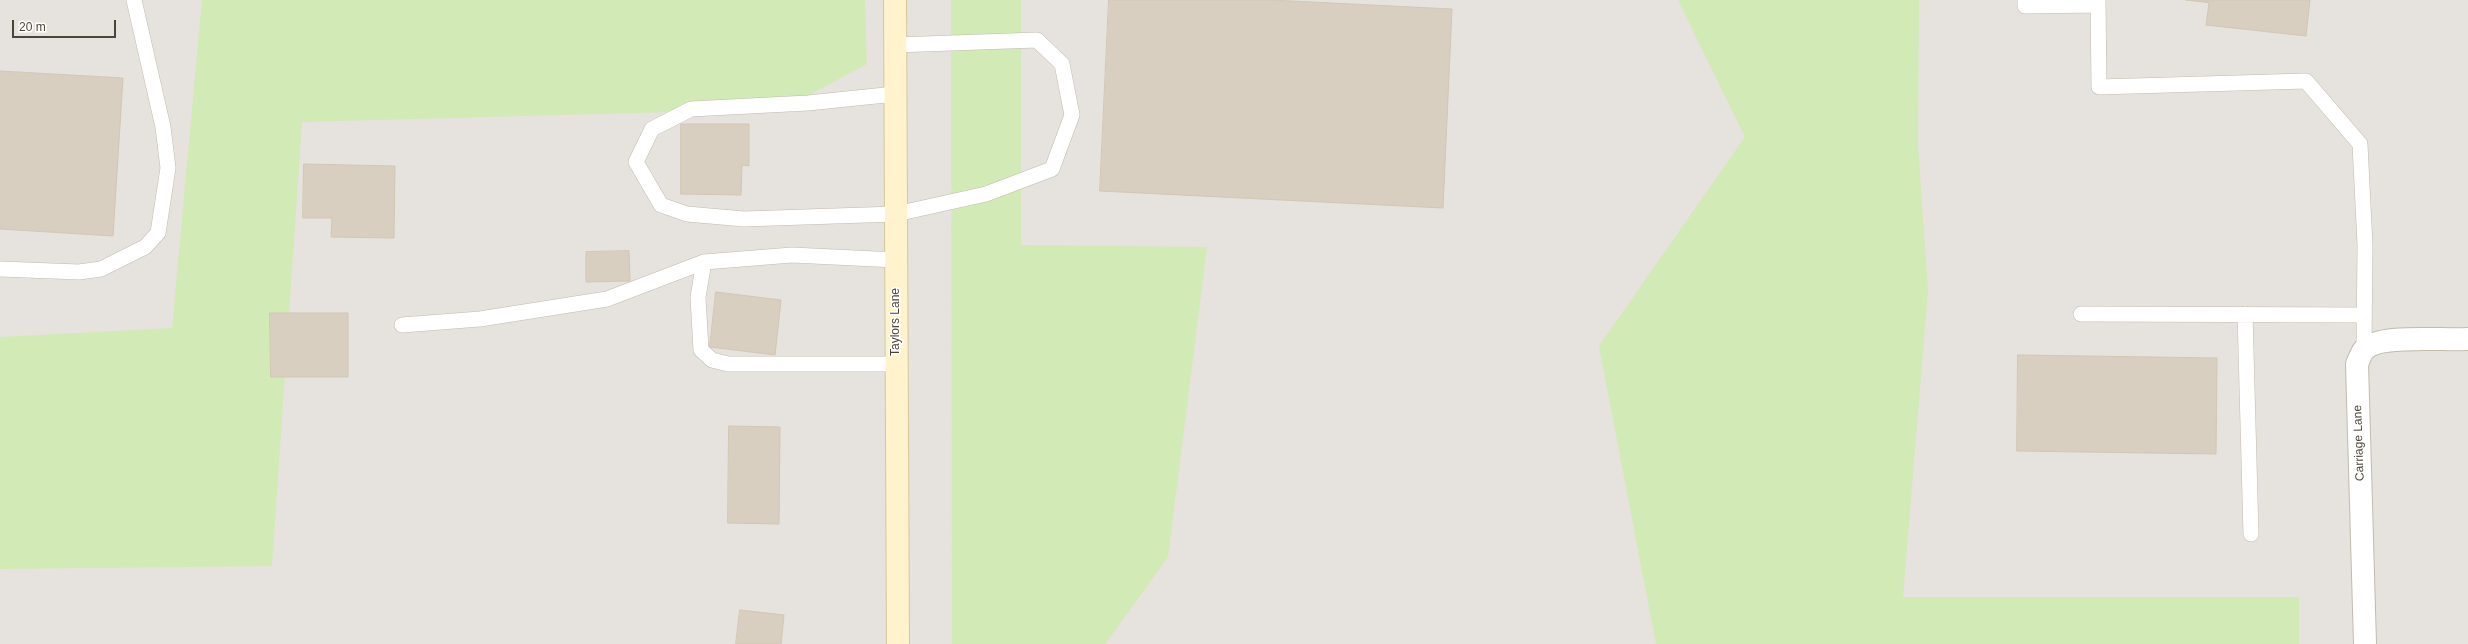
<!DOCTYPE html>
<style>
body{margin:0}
#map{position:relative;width:2468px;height:644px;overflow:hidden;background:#f6f3ec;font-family:Arial,sans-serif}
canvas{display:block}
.scale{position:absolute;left:12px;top:20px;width:104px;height:18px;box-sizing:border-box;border:2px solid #4b4439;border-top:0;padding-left:5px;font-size:12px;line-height:14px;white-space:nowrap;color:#4b4439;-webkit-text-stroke:3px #fff;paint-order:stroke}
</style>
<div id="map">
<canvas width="2468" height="644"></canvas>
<div class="scale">20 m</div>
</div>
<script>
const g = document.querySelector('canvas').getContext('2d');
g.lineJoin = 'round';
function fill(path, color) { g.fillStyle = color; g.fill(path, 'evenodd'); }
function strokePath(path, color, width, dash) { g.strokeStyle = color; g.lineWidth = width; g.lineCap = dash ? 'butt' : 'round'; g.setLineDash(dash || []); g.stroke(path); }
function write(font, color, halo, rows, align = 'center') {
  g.font = font + ' Arial,sans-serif'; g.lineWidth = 3; g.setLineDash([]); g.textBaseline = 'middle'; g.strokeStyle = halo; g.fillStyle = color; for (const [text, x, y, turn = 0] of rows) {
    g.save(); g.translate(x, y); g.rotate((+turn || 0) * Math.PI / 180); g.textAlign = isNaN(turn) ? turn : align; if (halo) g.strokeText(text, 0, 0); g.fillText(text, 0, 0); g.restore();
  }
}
fill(new Path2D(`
 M0 0H2468V644H0Z`), '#e6e2dd');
fill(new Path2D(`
 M202 0H865L867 64 782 109 302 122 272 566 0 569V337L172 328Z
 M951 0H1021V245L1207 247 1168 557 1105 644H952Z
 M1678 0H1919L1918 146 1928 290 1903 597H2299V644H1656L1599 346 1745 137Z`), '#d2eab5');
const building = new Path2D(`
 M1109 0H1271L1452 9 1443 208 1100 191Z
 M2186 0H2310L2306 36 2206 25 2209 3Z
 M0 71 123 78 113 236 0 229Z
 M681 124H749V166L742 165 741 195 681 194Z
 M304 164 395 166 394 238 331 237 332 218H303Z
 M629 251 630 281 586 282V252Z
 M716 292 781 300 775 355 710 347Z
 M270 313H348V377H271Z
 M2018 355 2217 358 2216 454 2017 451Z
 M729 426 780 427 779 524 728 523Z
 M740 610 784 615 781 644H736Z`);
fill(building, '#d8cfc1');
strokePath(building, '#d3c7b4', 1);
const lane = new Path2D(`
 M2025 0V6L2098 5
 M2098 0 2099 87 2306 81 2360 144 2365 245 2364 350
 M895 45 1037 40 1062 64 1072 115 1052 169 986 194 896 214 744 219 687 214 661 205 636 162 652 129 691 109 808 103 895 94
 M704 262 698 297 701 350 712 360 728 364H897
 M0 269 79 272 101 269 145 247 158 233 168 168 163 127 134 0
 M2081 314 2364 315
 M2245 314 2251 534
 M402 325 480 319 607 299 704 262 792 255 896 260`);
const street = new Path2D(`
 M2365 644 2357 364C2359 360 2361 353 2364 350 2378 333 2446 341 2468 339`);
const secondary = new Path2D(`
 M895 0 898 644`);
strokePath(lane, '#c2bbae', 16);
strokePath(street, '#c2bbae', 24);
strokePath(secondary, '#d6c79b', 24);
strokePath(lane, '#fff', 15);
strokePath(street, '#fff', 22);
strokePath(secondary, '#fff3cd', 22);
write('12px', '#4b4439', '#fff', [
 ["Taylors Lane",896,322,-90],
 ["Carriage Lane",2359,443,-92]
]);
</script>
